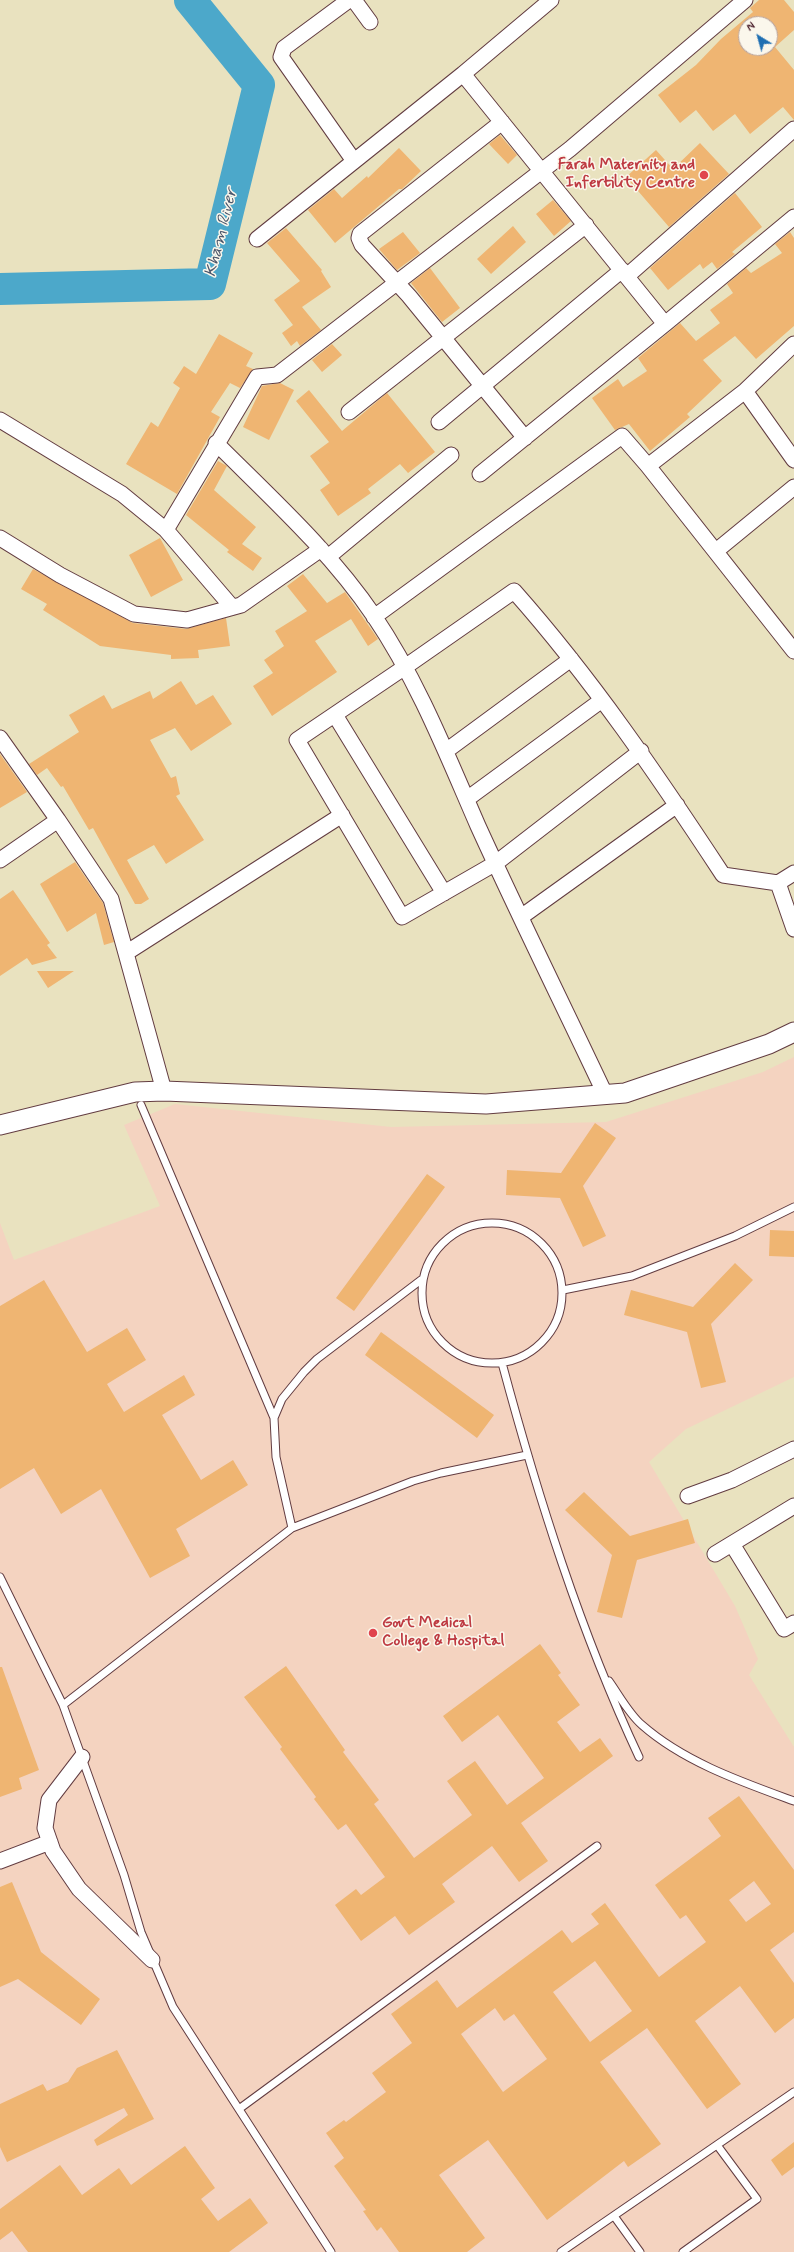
<!DOCTYPE html>
<style>
body{margin:0}
#map{position:relative;width:794px;height:2252px;overflow:hidden;background:#e9e2bf;font-family:Mynerve,sans-serif}
canvas{display:block}
.north{position:absolute;left:738px;top:16px;width:40px;height:40px;box-sizing:border-box;background:#fbf7ec;border:1px solid #b4a19f;border-radius:50%;rotate:323deg;font-size:11px;font-weight:700;line-height:16px;text-align:center;color:#4a1f2b}
.north::after{content:'';display:block;margin:auto;width:14px;height:18px;background:#1f6fb2;clip-path:polygon(50% 0,100% 100%,50% 72%,0 100%)}
</style>
<div id="map">
<canvas width="794" height="2252"></canvas>
<div class="north">N</div>
</div>
<script>
const g = document.querySelector('canvas').getContext('2d');
g.lineJoin = 'round';
function fill(path, color) { g.fillStyle = color; g.fill(path, 'evenodd'); }
function strokePath(path, color, width, dash) { g.strokeStyle = color; g.lineWidth = width; g.lineCap = dash ? 'butt' : 'round'; g.setLineDash(dash || []); g.stroke(path); }
function write(font, color, halo, rows, align = 'center') {
  g.font = font + ' Mynerve,sans-serif'; g.lineWidth = 3; g.setLineDash([]); g.textBaseline = 'middle'; g.strokeStyle = halo; g.fillStyle = color; for (const [text, x, y, turn = 0] of rows) {
    g.save(); g.translate(x, y); g.rotate((+turn || 0) * Math.PI / 180); g.textAlign = isNaN(turn) ? turn : align; if (halo) g.strokeText(text, 0, 0); g.fillText(text, 0, 0); g.restore();
  }
}
fill(new Path2D(`
 M794 1057V1377L686 1429 649 1462 735 1606 758 1659 749 1675 794 1747V2252H0V1223L14 1260 160 1206 124 1125 175 1104 391 1127 606 1122 763 1072Z`), '#f4d3c0');
strokePath(new Path2D(`
 M0 289 210 284 259 85 190 0`), '#4ca8ca', 32);
fill(new Path2D(`
 M759 0H784L794 12V30L775 47 794 70V120L783 107 750 134 735 114 713 131 696 110 680 123 658 95 696 65 721 39 753 12 750 8ZM746 24H770V48H746Z
 M500 135 517 155 508 164 489 144Z
 M700 143 729 174 669 227 626 177 656 150 673 169Z
 M399 148 421 171 402 189H399L335 243 308 210 334 189 342 198 367 176 368 178Z
 M735 193 762 227 732 252 735 254 717 269 712 262 703 269 700 264 668 290 650 268Z
 M553 200 571 221 554 236 536 214Z
 M513 226 526 242 491 274 477 259Z
 M286 228 322 270 321 271 331 287 302 307 321 330 300 346 297 341 291 346 282 333 293 325 274 300 300 281 267 243Z
 M403 232 420 253 397 270 379 249Z
 M790 232 794 238V326L756 359 735 336 703 360 722 381 687 414 690 417 650 451 629 424 615 430 592 398 618 379 623 387 647 371 638 358 680 323 696 341 720 323 710 310 733 293 727 284 746 268 751 273 782 253 775 244Z
 M430 268 460 308 442 322 411 283Z
 M219 334 253 353 246 366 253 369 240 388 230 383 211 412 220 417 177 494 126 464 151 422 158 427 180 388 173 383 184 366 196 374Z
 M332 344 342 355 322 372 312 360Z
 M280 383 294 390 269 440 243 427 262 386Z
 M309 390 342 431 387 393 435 452 408 473 400 464 368 489 371 493 338 516 320 490 330 483 310 456 329 442 296 401Z
 M218 461 227 466 214 490 256 527 242 544 262 558 253 571 227 552 229 550 186 515Z
 M160 538 183 580 151 597 129 555Z
 M33 569 133 623 186 629 226 618 230 646 198 650 199 658 171 659V655L100 646 43 610 47 604 21 589Z
 M303 574 327 603 345 592 378 639 368 646 351 619 315 641 337 672 272 716 253 686 273 673 264 660 284 646 275 631 307 611 287 586Z
 M181 681 196 705 213 695 232 724 191 751 175 728 150 740 171 778 176 776 180 794 176 796 204 840 166 864 154 845 127 860 149 899 141 904H135L93 828 89 830 63 786 61 787 47 768 37 775 29 764 79 732 69 715 104 695 112 709 150 691 153 699Z
 M0 754 27 792 0 808Z
 M75 862 103 903 114 942 104 945 96 913 67 932 40 884Z
 M13 890 50 943 47 945 57 958 32 965 27 958 0 976V899Z
 M37 971H74L48 988Z
 M595 1123 616 1138 583 1186 606 1236 583 1247 560 1198 506 1195 507 1170 561 1173Z
 M427 1174 445 1187 354 1311 336 1298Z
 M770 1230 794 1231V1257L769 1256Z
 M735 1263 753 1280 711 1324 726 1382 701 1388 687 1332 624 1315 631 1290 693 1307Z
 M44 1280 87 1352 127 1328 146 1360 107 1384 124 1412 184 1375 195 1395 162 1415 201 1480 233 1460 248 1485 176 1529 190 1556 150 1578 101 1489 61 1514 34 1468 0 1489V1306Z
 M381 1332 494 1415 477 1438 365 1355Z
 M584 1492 630 1536 688 1519 695 1543 637 1560 622 1618 597 1612 612 1555 565 1510Z
 M540 1644 561 1673 558 1675 580 1705 557 1722 580 1752 600 1738 613 1756 521 1823 548 1861 519 1882 492 1846 442 1884 455 1902 409 1935 395 1916 361 1941 335 1905 356 1889 361 1895 385 1877 346 1824 338 1830 314 1799 316 1797 280 1749 282 1747 244 1697 286 1666 345 1750 343 1752 379 1800 374 1804 414 1858 472 1815 447 1781 475 1761 507 1805 544 1778 498 1715 462 1742 443 1716Z
 M0 1667H2L39 1770 19 1778 22 1789 0 1797Z
 M739 1796 794 1870V1932L770 1950 794 1983V2018L775 2033 740 1986 695 2021 741 2084 707 2109 647 2028 600 2062 661 2144 628 2167 624 2161 547 2220 488 2140 439 2175 485 2238 467 2252H399L381 2227 377 2231 363 2211 366 2210 334 2166 344 2158 326 2133 344 2120 346 2122 386 2092 372 2073 412 2043 391 2014 437 1980 457 2008 562 1930 572 1943 599 1924 591 1914 605 1903 659 1977 706 1942 686 1915 680 1919 655 1885 721 1836 708 1818ZM754 1881 771 1904 746 1922 729 1900ZM595 1961 632 2011 590 2042 553 1992ZM495 2008 504 2021 514 2014 547 2059 503 2092 461 2034Z
 M12 1882 41 1952 100 1999 81 2025 18 1979 0 1987V1887Z
 M117 2050 154 2119 97 2146 94 2140 128 2115 124 2108 7 2162 0 2147V2104L43 2084 47 2091 68 2082 77 2068Z
 M794 2142V2167L782 2176 771 2160Z
 M185 2146 215 2188 201 2199 218 2221 250 2198 268 2223 229 2252H28L12 2231 0 2240V2209L60 2165 82 2195 119 2168 131 2185Z`), '#efb572');
const service = new Path2D(`
 M141 1105 274 1418
 M422 1293a70 70 0 1 1 140 0a70 70 0 1 1-140 0Z
 M563 1290 632 1276 735 1236 794 1207
 M502 1363C538 1497 580 1631 639 1757
 M292 1528 276 1457 274 1418 282 1399 304 1372 317 1359 421 1280
 M0 1577 63 1705 124 1875 141 1932 173 2007 331 2252
 M609 1681C619 1695 629 1714 642 1725 684 1762 742 1782 794 1801
 M63 1705 292 1528 413 1481 441 1473 527 1455
 M239 2109 597 1846
 M614 2216 640 2252
 M561 2252 794 2092
 M683 2252 757 2199 717 2145`);
const minor = new Path2D(`
 M349 0 284 48 281 57 354 161
 M354 0 370 22
 M463 74 665 324 794 217
 M502 122 360 234 359 238 362 245 409 296 525 438
 M257 239 463 74 551 0
 M627 276 794 129
 M794 344 745 391 648 466 794 651
 M745 391 794 460
 M349 412 586 225
 M0 420 122 494 166 530 232 607
 M439 422 622 270
 M216 443C271 498 330 551 374 616 418 681 447 755 478 826 519 916 563 1005 605 1094
 M480 474 665 324
 M166 530 257 377 277 375 570 149 745 0
 M0 538 60 575 134 614 187 620 241 605 321 549
 M716 551 794 487
 M328 557 451 455
 M374 617 622 436 648 466
 M335 715 444 893
 M0 738 58 820 111 899 164 1091
 M446 751 571 659
 M641 751 496 863 402 917 297 740 405 667 514 591C592 679 658 776 723 875L778 883
 M467 799 602 700
 M0 860 58 820
 M794 873 778 883 794 929
 M521 917 677 805
 M126 953 342 815
 M688 1496 732 1480 794 1449
 M732 1544 784 1629 794 1623
 M715 1554 794 1506
 M82 1757 49 1800 45 1828 53 1851 79 1889 152 1960
 M0 1861 50 1842`);
const tertiary = new Path2D(`
 M0 1125 135 1092 164 1091 486 1104 625 1093 769 1044 794 1032`);
strokePath(service, '#623c41', 9);
strokePath(minor, '#623c41', 17);
strokePath(tertiary, '#623c41', 21);
strokePath(service, '#fff', 7);
strokePath(minor, '#fff', 15);
strokePath(tertiary, '#fff', 19);
for (const [x, y, r, color] of [
 [704,175,5,"#e0444e"],
 [373,1633,5,"#e0444e"]
]) { const dot = new Path2D(); dot.arc(x, y, r, 0, 2 * Math.PI); g.fillStyle = color; g.fill(dot); strokePath(dot, '#fbf7ec', 1.5); }
write('bold 16px', '#be3a42', '#fbf7ec', [
 ["Farah Maternity and",695,166],
 ["Infertility Centre",695,184],
 ["Govt Medical",382,1624,"left"],
 ["College & Hospital",382,1642,"left"]
], 'right');
write('italic 17px', '#4b566b', '#fbf7ec', [
 ["Kham River",222,233,-76]
]);
</script>
